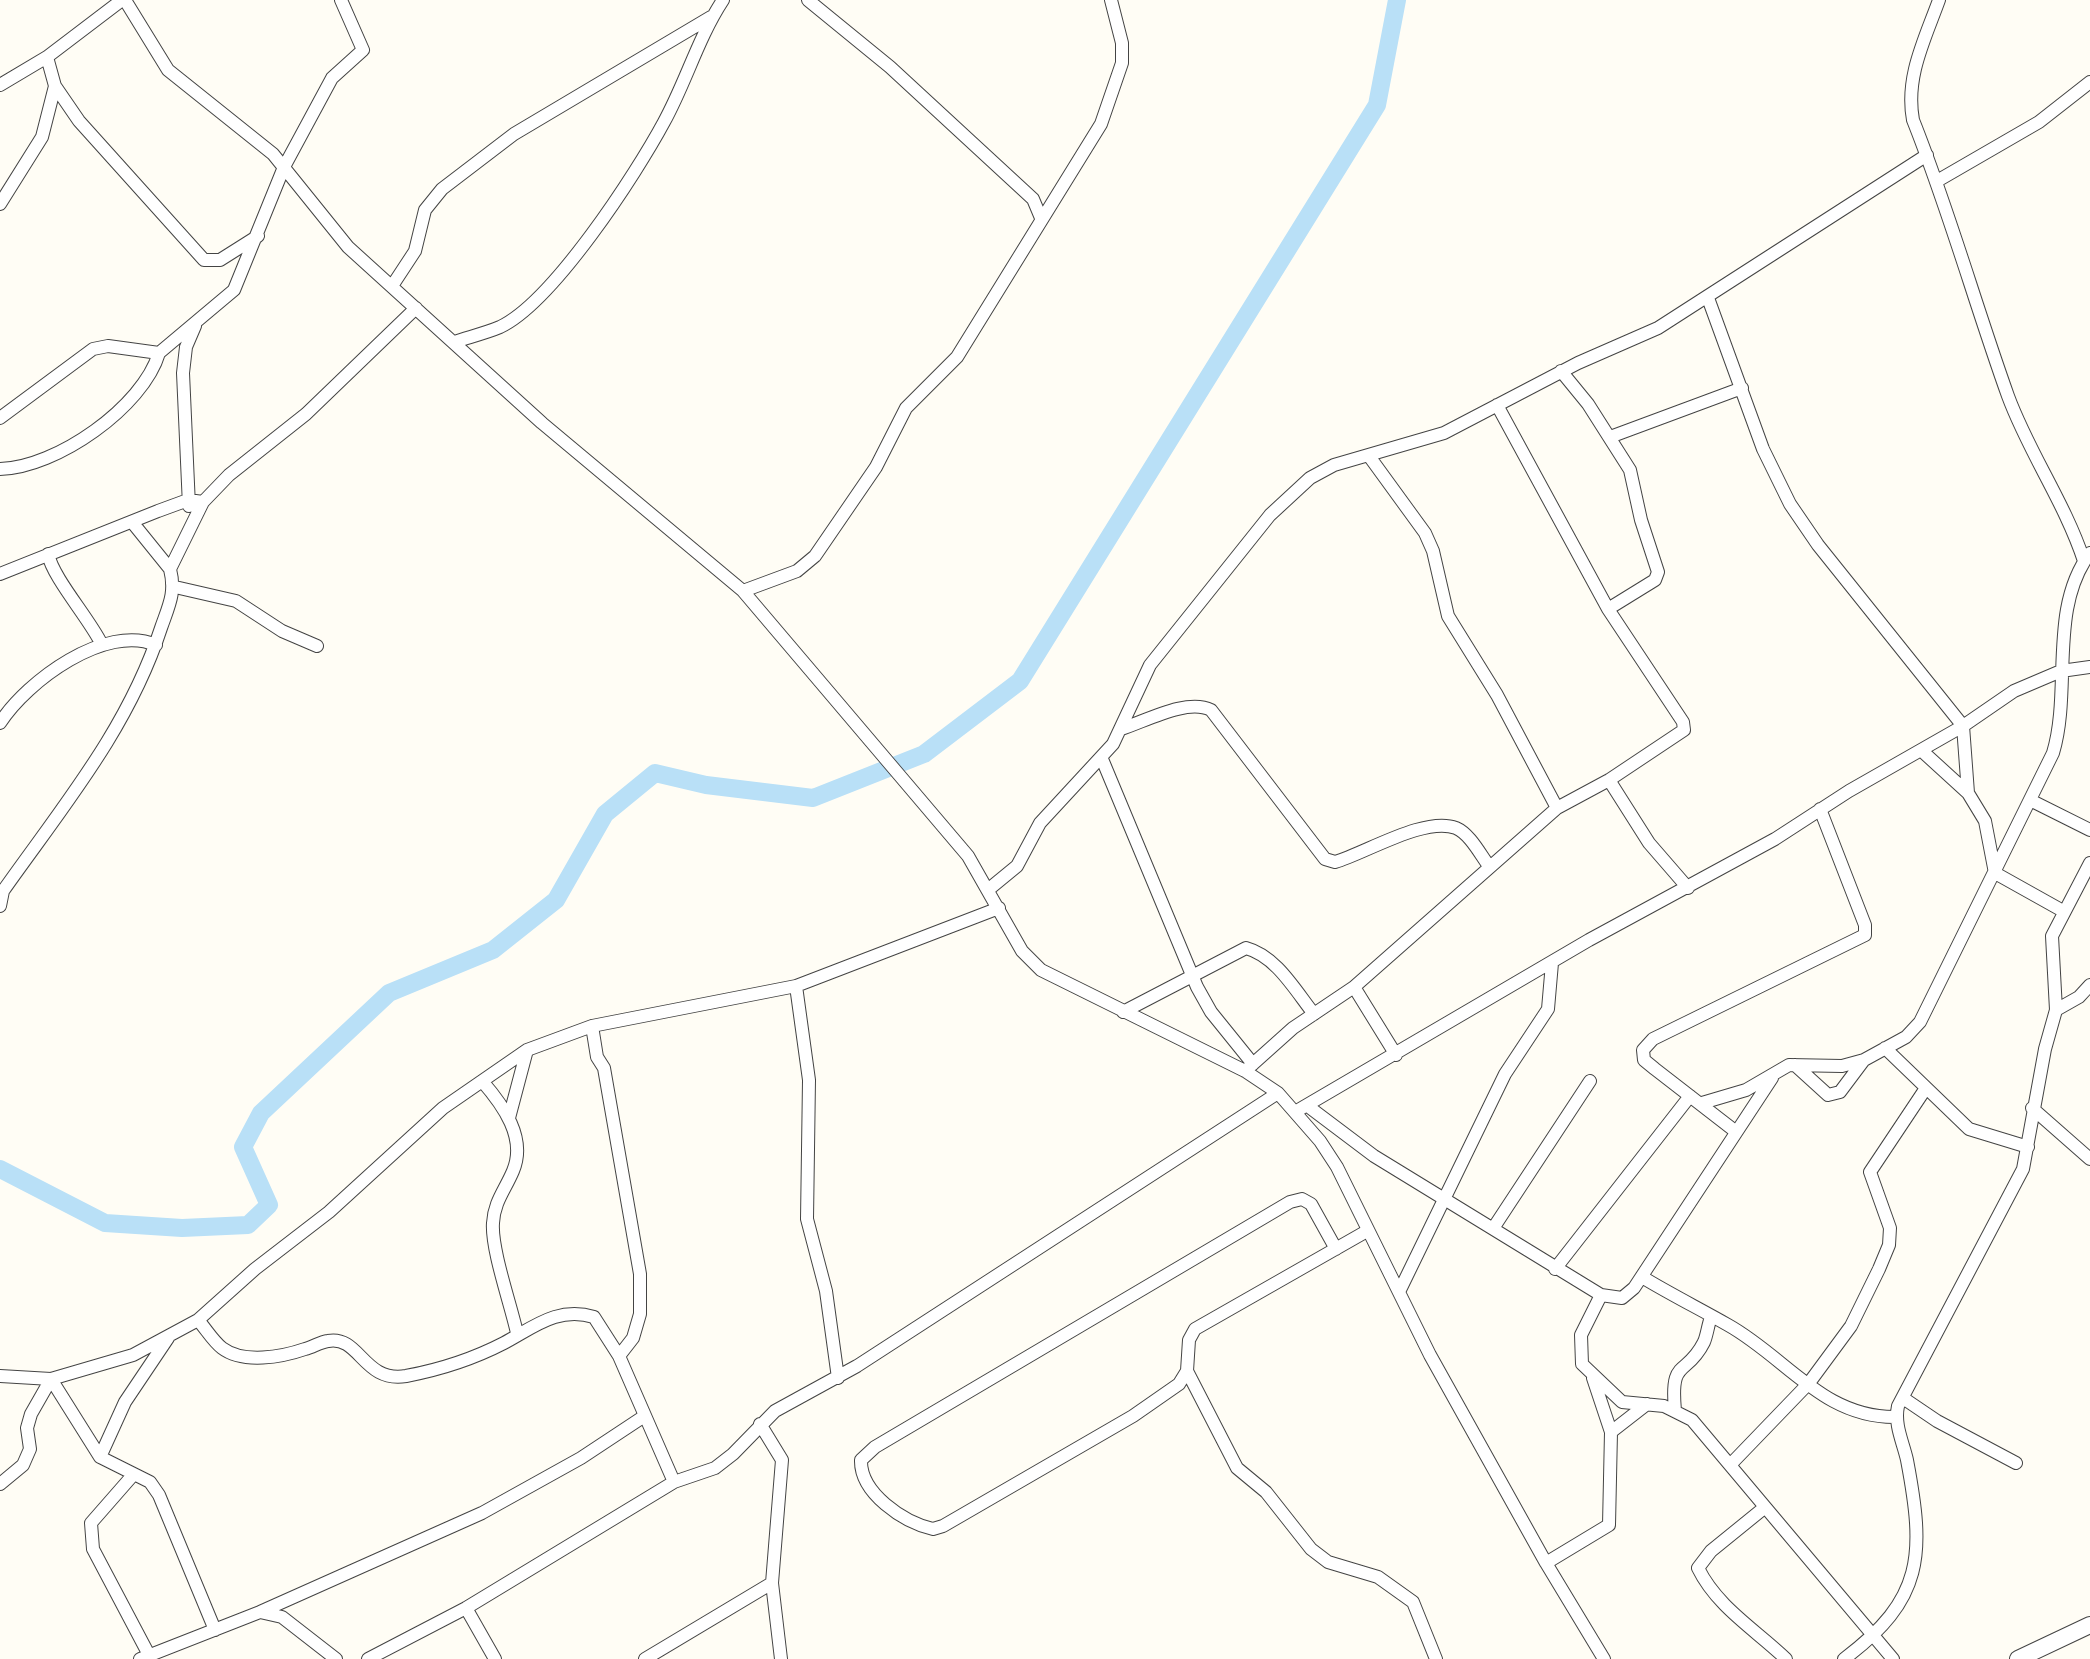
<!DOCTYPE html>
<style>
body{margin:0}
canvas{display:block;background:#fffdf5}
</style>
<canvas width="2090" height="1659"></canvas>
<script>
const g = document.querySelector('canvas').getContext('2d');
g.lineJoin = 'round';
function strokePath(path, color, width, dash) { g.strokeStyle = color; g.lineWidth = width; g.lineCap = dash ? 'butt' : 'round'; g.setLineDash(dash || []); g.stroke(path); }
strokePath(new Path2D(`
 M0 1169 105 1223 182 1228 248 1225 269 1205 243 1147 261 1113 389 993 493 950 556 900 605 814 655 773 706 785 813 798 924 754 1020 681 1377 105 1397 0`), '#b9e0f7', 18);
const minor = new Path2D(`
 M125 0 168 70 273 154 348 247 542 423 743 591 968 856 1022 951 1041 970 1245 1071 1278 1093 1320 1141 1337 1167 1430 1355 1546 1563 1604 1659
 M808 0 890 67 1033 199 1041 218
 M1939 0C1925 39 1905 77 1913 120 1949 210 1975 304 2008 396 2029 453 2065 503 2084 561
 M47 57 55 86 79 121 204 260H220L258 236
 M0 85 47 57 122 0
 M1937 181 2039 122 2090 82
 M0 204 42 137 55 86
 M392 286 415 251 425 210 442 189 514 134 711 17
 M1708 298 1763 449 1790 504 1818 545 1963 726 1968 793 1985 821 1995 873
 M454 342C469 337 486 333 500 327 553 302 636 174 664 122 686 82 698 38 723 0
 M1561 371 1588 404 1630 470 1641 520 1658 572 1655 580 1608 609
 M0 418 93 349 108 346 159 353 234 290 284 167 332 78 363 50 341 0
 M1610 437 1742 388
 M1369 456 1425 533 1433 551 1448 616 1497 695 1557 808
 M0 469C56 468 143 407 159 353
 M189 506 183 373 186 347 195 326
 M132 522 170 569
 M48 554C53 578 88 617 101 643
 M0 574 158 511 188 500 203 502
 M175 587 236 601 282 631 317 646
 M743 591 797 571 815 556 876 467 906 408 957 357 1101 124 1122 63V43L1111 0
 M0 723C27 681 106 623 156 645
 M1121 729C1146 721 1187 698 1211 710L1325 859 1335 862C1366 853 1425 816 1456 828 1470 834 1480 854 1489 866
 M1922 751 1968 793
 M1102 759 1197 987 1211 1012 1253 1064
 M1609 780 1649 843 1688 888
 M2030 800 2090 830
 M1995 873 2063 911
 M989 889 1017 866 1040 823 1113 744 1150 665 1270 515 1310 478 1334 465 1444 433 1578 363 1658 328 1927 155
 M0 906 3 891C63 806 128 729 161 628 169 605 176 593 170 569L203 502 229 475 306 414 416 308
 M796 986 809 1080 807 1219 826 1291 838 1378
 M1354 987 1396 1055
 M2056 1010 2079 997 2090 985
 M1123 1012 1246 948C1276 956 1295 990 1314 1014
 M592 1026 597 1057 604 1068 640 1274V1314L633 1338 619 1356 674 1482
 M1885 1048 1969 1129 2028 1147
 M1795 1065 1828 1095 1840 1092 1864 1060
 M1245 1071 1293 1028 1354 987 1557 808 1609 780 1684 730 1683 722 1608 609 1497 405
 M482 1081C503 1105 527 1138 513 1171 505 1190 494 1202 493 1223 491 1249 511 1305 517 1333
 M1702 1103 1746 1090 1789 1065 1842 1066 1864 1060 1906 1037 1920 1022 2053 753C2072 690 2048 609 2090 553
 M1309 1107 1374 1156 1601 1295 1581 1335 1582 1364 1622 1402 1664 1406 1692 1420 1893 1659
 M2032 1108 2090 1159
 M1295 1112 1589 940 1775 839 1849 791 1963 726 2014 691 2061 671 2090 667
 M509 1118 527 1050
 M1735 1131 1655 1069 1644 1060 1643 1050 1653 1039 1865 935V925L1820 809
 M1494 1227 1590 1081
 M1336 1249 1311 1204 1302 1199 1290 1202 875 1447 861 1460C860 1493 903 1522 933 1529L943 1526 1133 1416 1179 1384 1187 1371 1189 1340 1195 1329 1367 1231
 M1555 1269 1690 1096
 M1642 1277C1670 1294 1700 1309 1728 1325 1787 1358 1823 1418 1896 1417
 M1399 1292 1505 1074 1548 1009 1552 963
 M1601 1295 1622 1298 1634 1288 1772 1078
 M198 1320C206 1329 213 1341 222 1348 243 1364 282 1357 305 1349 313 1347 320 1342 328 1341 360 1335 363 1383 406 1376 438 1370 475 1358 504 1343 534 1327 558 1306 594 1317L619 1356
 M1187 1371 1237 1468 1266 1492 1311 1549 1328 1562 1378 1577 1413 1602 1436 1659
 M0 1376 51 1379 133 1355 198 1320 255 1269 329 1212 443 1108 527 1050 592 1026 796 986 999 908
 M1593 1378 1611 1432
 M51 1379 100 1457 150 1482 159 1495 215 1630
 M1903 1398 1937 1421 2016 1463
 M1675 1411C1670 1356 1686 1378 1704 1342 1707 1335 1708 1325 1711 1317
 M100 1457 125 1402 168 1338
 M1730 1465 1809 1383 1851 1326 1879 1269 1889 1245 1890 1228 1870 1172 1926 1088
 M133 1475 91 1523 93 1549 149 1655
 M0 1484 23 1465 30 1449 27 1428 31 1414 51 1379
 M1764 1508 1711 1551 1698 1568C1717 1607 1756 1630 1786 1659
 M1546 1563 1609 1525 1611 1432 1647 1404
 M772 1583 781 1659
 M466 1608 495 1659
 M260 1612 282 1617 336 1659
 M140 1659 260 1612 482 1513 581 1458 643 1417
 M368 1659 466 1608 674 1482 715 1468 733 1454 775 1411 857 1366 1278 1093
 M645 1659 772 1583 782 1460 760 1424
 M1844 1659C1924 1599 1925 1555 1907 1460 1903 1442 1894 1425 1898 1406L2023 1169 2045 1049 2056 1010 2052 936 2090 863`);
const tertiary = new Path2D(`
 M2018 1659 2090 1625`);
strokePath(minor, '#444', 14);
strokePath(tertiary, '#444', 18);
strokePath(minor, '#fff', 12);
strokePath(tertiary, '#fff', 16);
</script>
